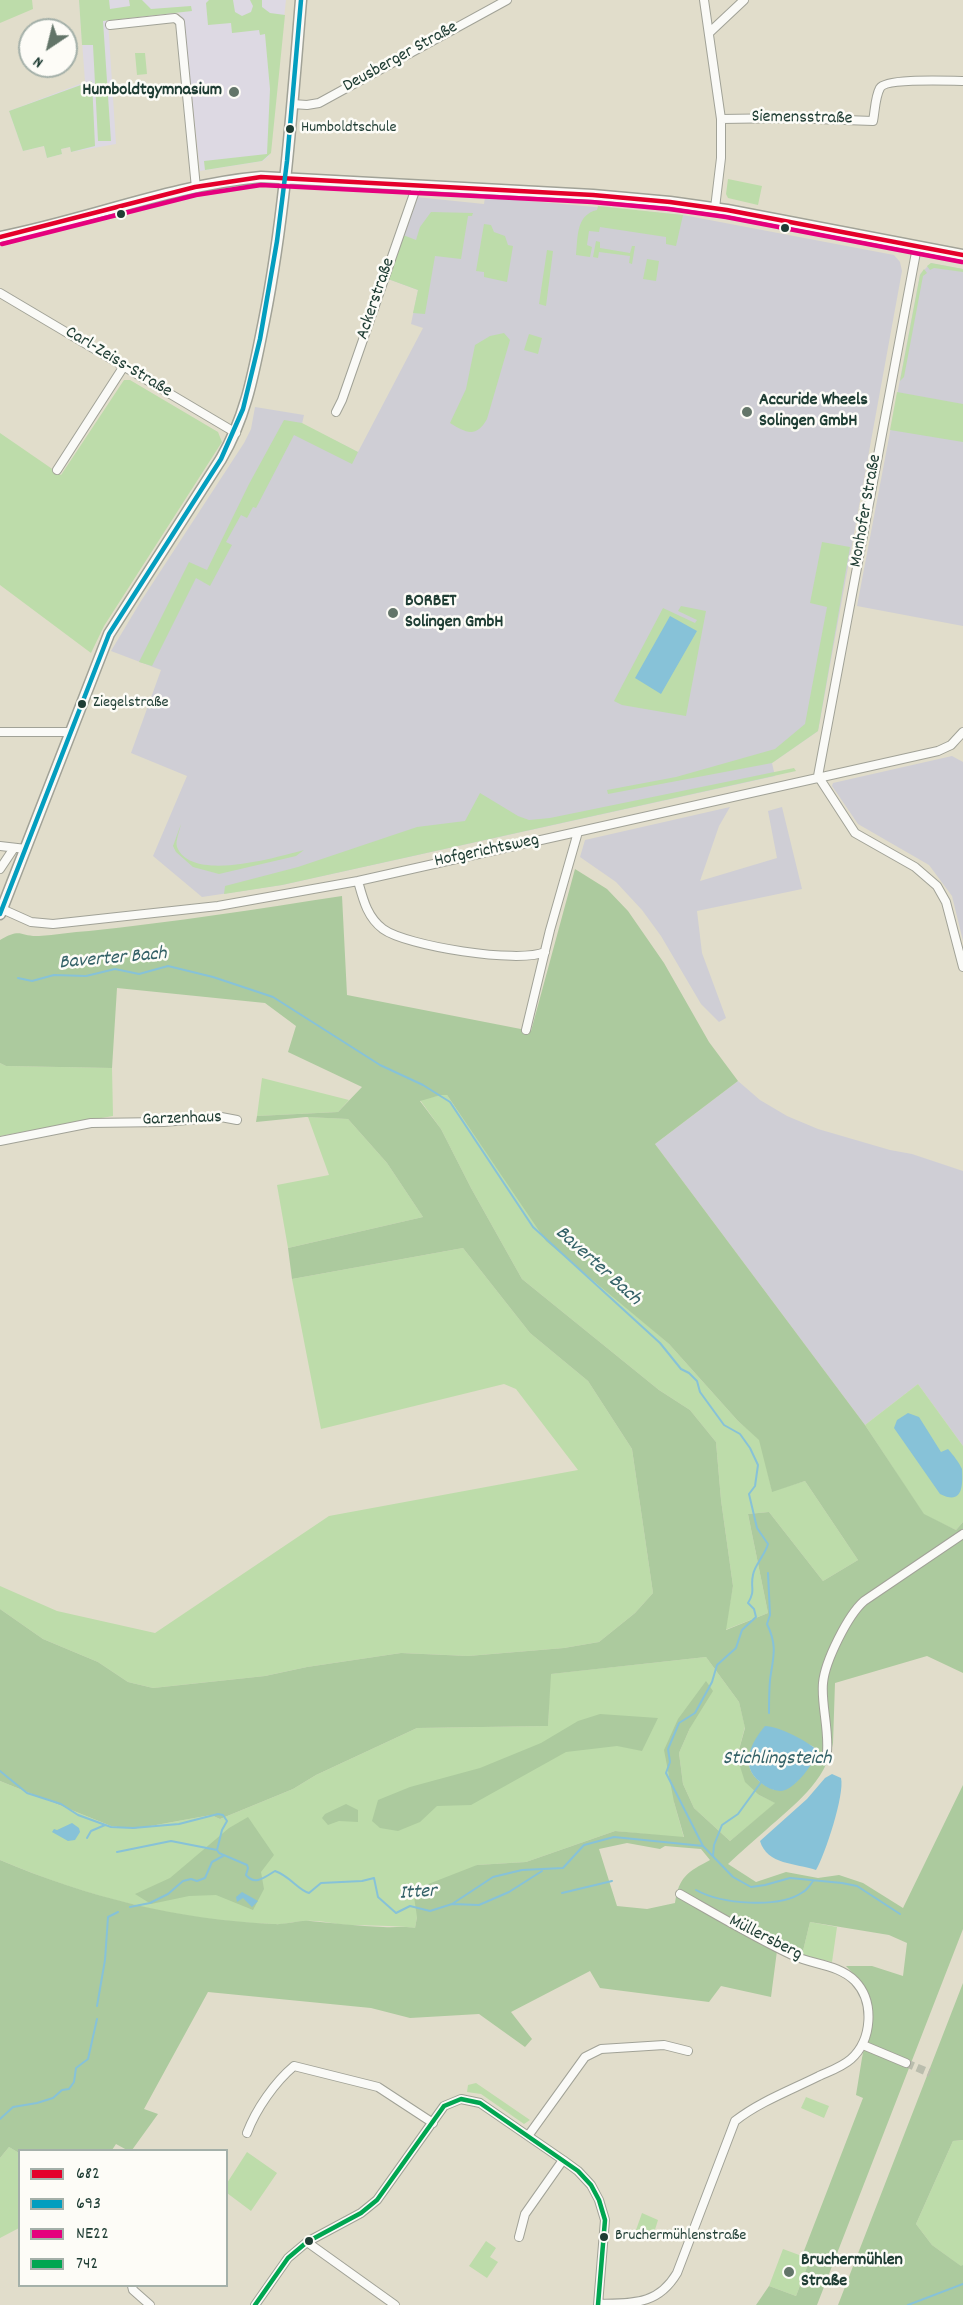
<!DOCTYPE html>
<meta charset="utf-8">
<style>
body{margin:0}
#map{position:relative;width:963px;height:2305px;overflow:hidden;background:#e1ddcb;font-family:Dekko,sans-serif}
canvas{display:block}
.legend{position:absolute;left:18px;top:2149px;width:210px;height:138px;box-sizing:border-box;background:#fdfcf7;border:2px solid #a4b0a9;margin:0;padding:8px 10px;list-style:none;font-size:18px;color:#1f3d34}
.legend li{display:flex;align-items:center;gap:12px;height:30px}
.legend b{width:30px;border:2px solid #a4b0a9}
.north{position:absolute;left:18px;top:18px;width:60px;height:60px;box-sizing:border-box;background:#fdfcf7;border:2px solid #a4b0a9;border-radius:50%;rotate:215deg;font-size:16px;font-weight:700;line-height:24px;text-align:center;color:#1f3d34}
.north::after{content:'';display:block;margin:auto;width:21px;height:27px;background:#637569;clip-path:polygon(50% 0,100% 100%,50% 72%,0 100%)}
</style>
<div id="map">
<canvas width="963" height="2305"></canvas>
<ul class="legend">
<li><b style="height:8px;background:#e4002b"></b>682</li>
<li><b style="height:8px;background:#039ebf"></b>693</li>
<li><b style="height:8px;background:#e5007d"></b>NE22</li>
<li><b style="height:8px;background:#00a651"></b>742</li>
</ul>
<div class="north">N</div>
</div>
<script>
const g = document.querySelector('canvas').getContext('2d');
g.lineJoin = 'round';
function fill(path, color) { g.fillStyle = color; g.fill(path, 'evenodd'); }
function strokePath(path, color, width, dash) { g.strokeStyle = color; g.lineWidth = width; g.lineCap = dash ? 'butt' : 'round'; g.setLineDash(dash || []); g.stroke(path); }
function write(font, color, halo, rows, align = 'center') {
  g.font = font + ' Dekko,sans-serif'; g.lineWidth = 5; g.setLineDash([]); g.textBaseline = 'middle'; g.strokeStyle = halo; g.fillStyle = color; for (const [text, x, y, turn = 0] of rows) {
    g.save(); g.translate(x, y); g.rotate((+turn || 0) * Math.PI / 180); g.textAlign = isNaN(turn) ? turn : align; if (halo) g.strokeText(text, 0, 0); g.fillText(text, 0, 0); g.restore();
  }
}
fill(new Path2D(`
 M79 0H286L269 156 263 161 200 171 184 24 179 13 108 20 116 144 71 152 70 147 61 149 62 154 47 158 44 146 23 151 9 111 85 82Z`), '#ddd9e3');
fill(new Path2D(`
 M416 197 484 204 485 197 683 215 894 255 900 262 902 271 818 731 772 763 775 776 282 885 202 897 153 856 187 776 131 753 161 670 111 651 141 601 244 443 251 429 255 407 304 415 302 424 358 452 423 328 411 324 418 290 388 279Z
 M931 263 963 269V626L857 606 920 274Z
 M952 756 963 762V941L952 896 929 865 858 824 832 786 833 783Z
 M730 807 719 826 700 881 777 858 768 811 782 807 802 889 697 911 702 953 726 1018 719 1022 701 1004 661 936 642 910 616 882 580 857 585 840Z
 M738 1081 760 1100 787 1116 818 1129 890 1150 912 1154 963 1171V1446L918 1384 865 1425 655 1144Z`), '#cfced5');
fill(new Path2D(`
 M0 0H32L33 9 0 23Z
 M79 0H109L110 9 130 6 129 0H142L151 9 191 6 192 11 103 21 111 141H98L93 45H82Z
 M209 0H233L235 12 242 16 251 12 253 6 250 0H262V7L270 13 285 15 271 153 262 161 205 170 204 161 267 154 270 89 265 34 260 35 259 30 232 33 231 23 208 25 206 3Z
 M135 53H145L147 74 137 75Z
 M92 81 95 146 71 152 70 147 61 149 62 154 47 158 44 146 23 151 9 111Z
 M728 179 762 186 758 205 728 198 726 194Z
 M598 206 683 215 676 246 666 244V237L600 227 599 232 589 231 587 245 592 247 590 257 576 255C578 236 576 215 597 210Z
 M431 212 473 213 472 216H468L461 259 435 256 425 314 413 313 418 290 388 279 403 235 416 240 420 227Z
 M484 224 491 225 494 232 505 236 508 245 513 246 507 282 484 277V272L476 271Z
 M596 241 600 242V248L630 253 632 246H635L632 264 629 263 630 256 599 252 598 258 593 257Z
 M547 250 553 251 546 306 539 304Z
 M647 259 659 261 656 281 643 279Z
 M931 263 963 269V272L934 268 930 270 927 266Z
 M924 269 927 273 923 276 904 377 900 381 920 275Z
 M504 333 510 340 487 419C476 439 465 432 450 423L466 389 475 345 490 336Z
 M529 334 542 338 538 354 524 350Z
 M124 380H130L218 432 222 442 104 626 91 653 0 585V433L61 475Z
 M897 392 963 404V442L890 430Z
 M284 420 302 423 358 452 352 464 294 435 256 508 253 507 247 518 241 515 226 542 232 545 210 586 196 578 152 666 139 662 189 562 207 570 249 484Z
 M822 542 850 547 818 731 772 763 608 794 607 790 676 777 775 749 805 724 827 607 810 603Z
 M681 606 706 611 686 716 622 705 614 701 663 608 695 623 697 620 678 611Z
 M794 768 796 771 282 885 224 894 225 886 298 867 417 827 465 821 480 793 518 816 529 820 550 818Z
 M181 824C180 830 175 841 177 847 191 883 277 857 304 850L296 856 219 874 193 867 176 852 173 846Z
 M0 1063 6 1066 112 1068 113 1116 0 1136Z
 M262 1078 349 1100 338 1112 257 1116Z
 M441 1095H447L495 1165 617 1299 669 1344 738 1421 760 1440 772 1491 805 1481 858 1560 823 1581 769 1512 748 1514 768 1613 725 1630 733 1586 721 1500 716 1442 690 1410 659 1390 522 1279 471 1188 441 1129 420 1100Z
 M308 1117 348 1119 387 1163 423 1217 288 1248 277 1185 329 1175Z
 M463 1248 530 1333 588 1381 632 1449 653 1593 635 1613 599 1642 564 1648 468 1656 401 1653 307 1667 265 1676 153 1688 128 1682 98 1662 43 1639 0 1609V1586L57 1611 155 1633 329 1516 578 1470 516 1389 504 1384 321 1429 292 1279Z
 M918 1384 963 1446V1522L956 1530 924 1515 865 1425Z
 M706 1657 739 1702 745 1727 737 1757 759 1795 776 1803 730 1841 694 1808 683 1784 679 1753 690 1728 678 1719 674 1802 684 1838 615 1831 526 1862 477 1865 417 1917 415 1928C393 1925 369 1926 347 1925 333 1924 319 1920 306 1921 295 1921 285 1925 274 1924 179 1921 87 1897 0 1860V1781L111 1826 134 1829 211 1815 220 1819 293 1789 316 1775 417 1728 548 1726 550 1674Z
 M810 1922 837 1927 832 1962 802 1955Z
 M476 2083 530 2120 524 2124 481 2094 467 2092 468 2085Z
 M806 2097 829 2106 824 2118 801 2108Z
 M963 2140V2265L962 2267 932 2245 916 2224 953 2141Z
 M9 2147 19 2153V2228L0 2238V2158Z
 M247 2152 277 2173 251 2211 227 2193V2183Z
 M642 2213 658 2220 653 2236 636 2230Z
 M486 2241 496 2248 490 2257 498 2262 487 2278 469 2266Z
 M783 2249 810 2259 796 2296 769 2286Z`), '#bddcaa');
fill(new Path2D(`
 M575 869 607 889 628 911 664 963 709 1042 738 1081 655 1144 865 1425 924 1514 956 1530 963 1522V1673L927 1656 835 1683 833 1743C826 1782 794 1805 766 1830 753 1841 740 1853 728 1864L756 1882 786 1872 818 1878 839 1875 863 1883 903 1908 963 1785V1929L817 2305H756L769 2286 796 2296 810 2259 802 2256 863 2098 856 2095C858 2083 860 2070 862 2058 873 2013 883 2003 846 1966H872L903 1976 907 1943 889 1935 810 1922 802 1955 778 1943 771 1997 721 1986 709 2002 600 1988 590 1971 511 2012 532 2039 525 2047 479 2014 410 2018 371 2008 208 1992 144 2109 158 2114 132 2150H127L116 2144 112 2150H20L19 2153 9 2147 0 2158V1860C87 1897 179 1920 274 1924 286 1925 298 1920 310 1921 334 1923 358 1926 383 1927 394 1928 404 1926 415 1928L417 1917 413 1890 477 1865 526 1862 615 1831 684 1837 674 1802 664 1750 678 1719 706 1681 713 1691 690 1728 679 1753 683 1784 694 1808 730 1841 775 1803 759 1795 745 1782 737 1757 745 1728 739 1702 706 1657 551 1674 548 1726 417 1728 316 1775 293 1789 220 1819 211 1815 134 1829 111 1826 0 1781V1609L43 1639 98 1662 128 1682 153 1688 265 1676 307 1667 401 1653 468 1656 564 1648 599 1642 635 1613 653 1593 632 1449 588 1381 530 1333 463 1248 292 1279 288 1248 423 1217 387 1163 348 1119 306 1117 256 1122 257 1116 338 1112 362 1087 288 1052 296 1026 265 1003 117 988 112 1068 6 1066 0 1063V940C22 927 20 937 39 936 55 935 72 932 89 931 174 922 258 909 342 896L347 995 531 1031ZM441 1095H447L546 1241 669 1344 738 1421 759 1440 772 1492 805 1481 858 1560 823 1581 769 1512 748 1514 768 1613 726 1630 733 1586 721 1500 716 1442 690 1410 659 1390 522 1279 471 1188 441 1129 420 1101ZM784 1733 814 1747 818 1751 813 1762 795 1783 775 1790C759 1784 745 1772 749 1753ZM627 1843 660 1849 665 1846 701 1849 710 1860C688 1872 679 1876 675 1903L647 1909 617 1906 599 1849Z
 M600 1714 658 1718 642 1751 617 1746 566 1752 471 1805 437 1806 420 1822 398 1831 380 1828 372 1821 378 1800 410 1787 480 1768 541 1743 578 1721Z
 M346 1804 358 1810V1822L339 1821 328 1825 322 1818 325 1814Z
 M248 1817 274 1855 261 1872 264 1889 253 1910 216 1895 189 1896 151 1904 135 1894 170 1878 229 1828Z
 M963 1983V2140L953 2141 916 2224 932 2245 961 2266 963 2265V2305H838Z`), '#acca9e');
fill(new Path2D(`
 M670 616 697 631 661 694 635 678Z
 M908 1413 919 1417 941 1452 948 1449C953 1455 959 1462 962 1469 963 1488 962 1505 940 1494L894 1428 897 1420Z
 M765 1726C778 1726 808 1741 818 1751 814 1763 795 1790 781 1791 774 1791 765 1787 760 1782 739 1765 751 1743 765 1726Z
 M832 1774 841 1778C845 1794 825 1855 816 1870 796 1863 767 1865 760 1841L807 1799 825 1778Z
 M72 1823 79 1828 80 1832 75 1840 68 1841 52 1832 54 1829 57 1830Z
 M242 1892 258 1901 252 1907 243 1898 237 1902 236 1897Z`), '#87c2d8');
strokePath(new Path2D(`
 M18 978 32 981 54 975 86 976 115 969 139 974 168 966 213 977 273 997 380 1065 423 1085 450 1102 533 1227 660 1343 681 1369 689 1373 697 1381 700 1392 724 1425 740 1434 750 1448 758 1465 755 1486 749 1494 757 1528 768 1544C765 1555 754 1566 753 1575 750 1588 756 1590 748 1603L754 1609 756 1617 742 1630 736 1648 717 1665 712 1682 695 1713 679 1723 668 1749 670 1762 666 1773 703 1846
 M768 1573 770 1615 767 1624C778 1647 773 1657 770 1680 769 1691 769 1702 769 1713
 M0 1771 27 1793 61 1804 78 1815 111 1827 133 1828 179 1824 218 1814 223 1815 227 1821 222 1830 217 1850 219 1853 247 1865 248 1868 246 1875C255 1886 265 1877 275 1871 290 1876 298 1890 309 1893L321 1883 362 1881 374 1878 378 1897 396 1913 410 1906 430 1911 452 1904 493 1877 522 1870 563 1868 584 1845 614 1837 703 1846 733 1877 751 1887 765 1885 790 1878 842 1883 857 1886 900 1914
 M87 1838 91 1831 105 1825
 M117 1852 171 1841 217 1850
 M713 1856 714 1845 722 1825 738 1814 762 1781
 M696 1890C721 1904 779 1909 803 1892 807 1890 810 1885 813 1881
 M562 1893 612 1881
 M452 1904 479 1905 509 1892 542 1871
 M130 1907 150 1903 168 1894 183 1881 191 1879 197 1881 205 1878 212 1862 223 1856
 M97 2006 105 1960 108 1917 118 1912
 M0 2119 13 2107 37 2103 53 2098 62 2090 69 2089 74 2082 76 2068 88 2059 97 2019
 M908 2305 963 2284`), '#87c2d8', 2);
strokePath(new Path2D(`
 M906 2063 930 2073`), '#babdad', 8, [8, 4]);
const minor = new Path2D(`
 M704 0 721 119V158L715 208
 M110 25 175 18 180 22 196 188
 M710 32 744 0
 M292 104 307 105 319 103 507 0
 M721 119 788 118 873 121C875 111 875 97 880 88 886 78 949 81 963 81
 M0 293 236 433
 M336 412 342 400 417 185
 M57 470 124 366
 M0 732H70
 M818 776 917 247
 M818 776 855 833 915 867 937 886 946 902 963 967
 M0 846 26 849
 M0 869 14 848
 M358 881C363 899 367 917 383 929 406 946 519 964 545 952
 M2 909 31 922 53 924 218 906 358 881 938 751 951 745 963 732
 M526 1030 550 930 578 832
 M0 1141 91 1123 164 1122 221 1117 237 1120
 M827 1752C829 1728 821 1704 823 1683 825 1661 848 1615 864 1601L963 1534
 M863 2045 906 2063
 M247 2133C256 2109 275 2082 294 2066L378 2087 433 2123
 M528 2136 585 2057 601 2049 664 2045 688 2051
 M519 2237 525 2214 563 2160
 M307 2242 395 2305
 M132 2286 133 2290 150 2305
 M598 2304C634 2303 658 2305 677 2273L735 2121C759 2102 791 2090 819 2076 830 2071 842 2067 851 2059 872 2040 875 2002 855 1981 838 1964 813 1965 792 1955 754 1937 717 1915 680 1894
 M255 2305 288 2258 307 2242 361 2213 377 2200 444 2106 461 2099 480 2103 563 2160 578 2171 591 2185 599 2200 605 2220 598 2305`);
const secondary = new Path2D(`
 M0 237C87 220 172 185 261 177L593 195 670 202 727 210 963 255
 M0 914 109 634 221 459C247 415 254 370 264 321 285 215 292 108 301 0`);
strokePath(minor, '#a1a297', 10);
strokePath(secondary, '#a1a297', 13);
strokePath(minor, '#fafaf7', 8);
strokePath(secondary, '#fafaf7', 10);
strokePath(new Path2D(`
 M0 237 195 187 261 177 593 195 670 202 727 210 963 255`), '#e4002b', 4.5);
strokePath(new Path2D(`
 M0 914 109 634 221 459 243 409 260 339 277 241 287 161 301 0`), '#039ebf', 4.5);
strokePath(new Path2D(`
 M2 244 196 195 261 185 592 202 669 209 726 217 962 262`), '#e5007d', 4.5);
strokePath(new Path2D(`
 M255 2305 288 2258 307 2242 361 2213 377 2200 444 2106 461 2099 480 2103 578 2171 591 2185 599 2200 605 2220 598 2305`), '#00a651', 4.5);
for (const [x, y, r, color] of [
 [234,92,6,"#637569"],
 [290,129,5,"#1f3d34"],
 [121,214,5,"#1f3d34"],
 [785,228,5,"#1f3d34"],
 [747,412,6,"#637569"],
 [393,613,6,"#637569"],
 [82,704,5,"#1f3d34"],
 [604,2237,5,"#1f3d34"],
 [309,2241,5,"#1f3d34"],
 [789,2272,6,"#637569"]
]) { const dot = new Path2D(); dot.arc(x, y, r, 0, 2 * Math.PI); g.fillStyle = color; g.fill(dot); strokePath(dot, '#fdfcf7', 2); }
write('16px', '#1f3d34', '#fdfcf7', [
 ["Humboldtschule",301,129],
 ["Ziegelstraße",93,704],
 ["Bruchermühlenstraße",615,2237]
], 'left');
write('18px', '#1f3d34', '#fdfcf7', [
 ["Deusberger Straße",401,58,-29],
 ["Siemensstraße",802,119,1],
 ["Ackerstraße",377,299,-71],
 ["Carl-Zeiss-Straße",118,363,31],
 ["Monhofer Straße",867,511,-80],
 ["Hofgerichtsweg",487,852,-12],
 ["Garzenhaus",182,1120,-2],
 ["Müllersberg",765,1939,27]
]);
write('bold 18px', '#1f3d34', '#fdfcf7', [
 ["Humboldtgymnasium",222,92,"right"],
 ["Accuride Wheels",759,402],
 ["Solingen GmbH",759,423],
 ["BORBET",405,603],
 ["Solingen GmbH",405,624],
 ["Bruchermühlen",801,2262],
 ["Straße",801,2283]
], 'left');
write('italic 20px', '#336167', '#fdfcf7', [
 ["Baverter Bach",113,960,-5],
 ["Baverter Bach",597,1267,42],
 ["Stichlingsteich",777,1760],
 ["Itter",418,1894,-4]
]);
</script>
